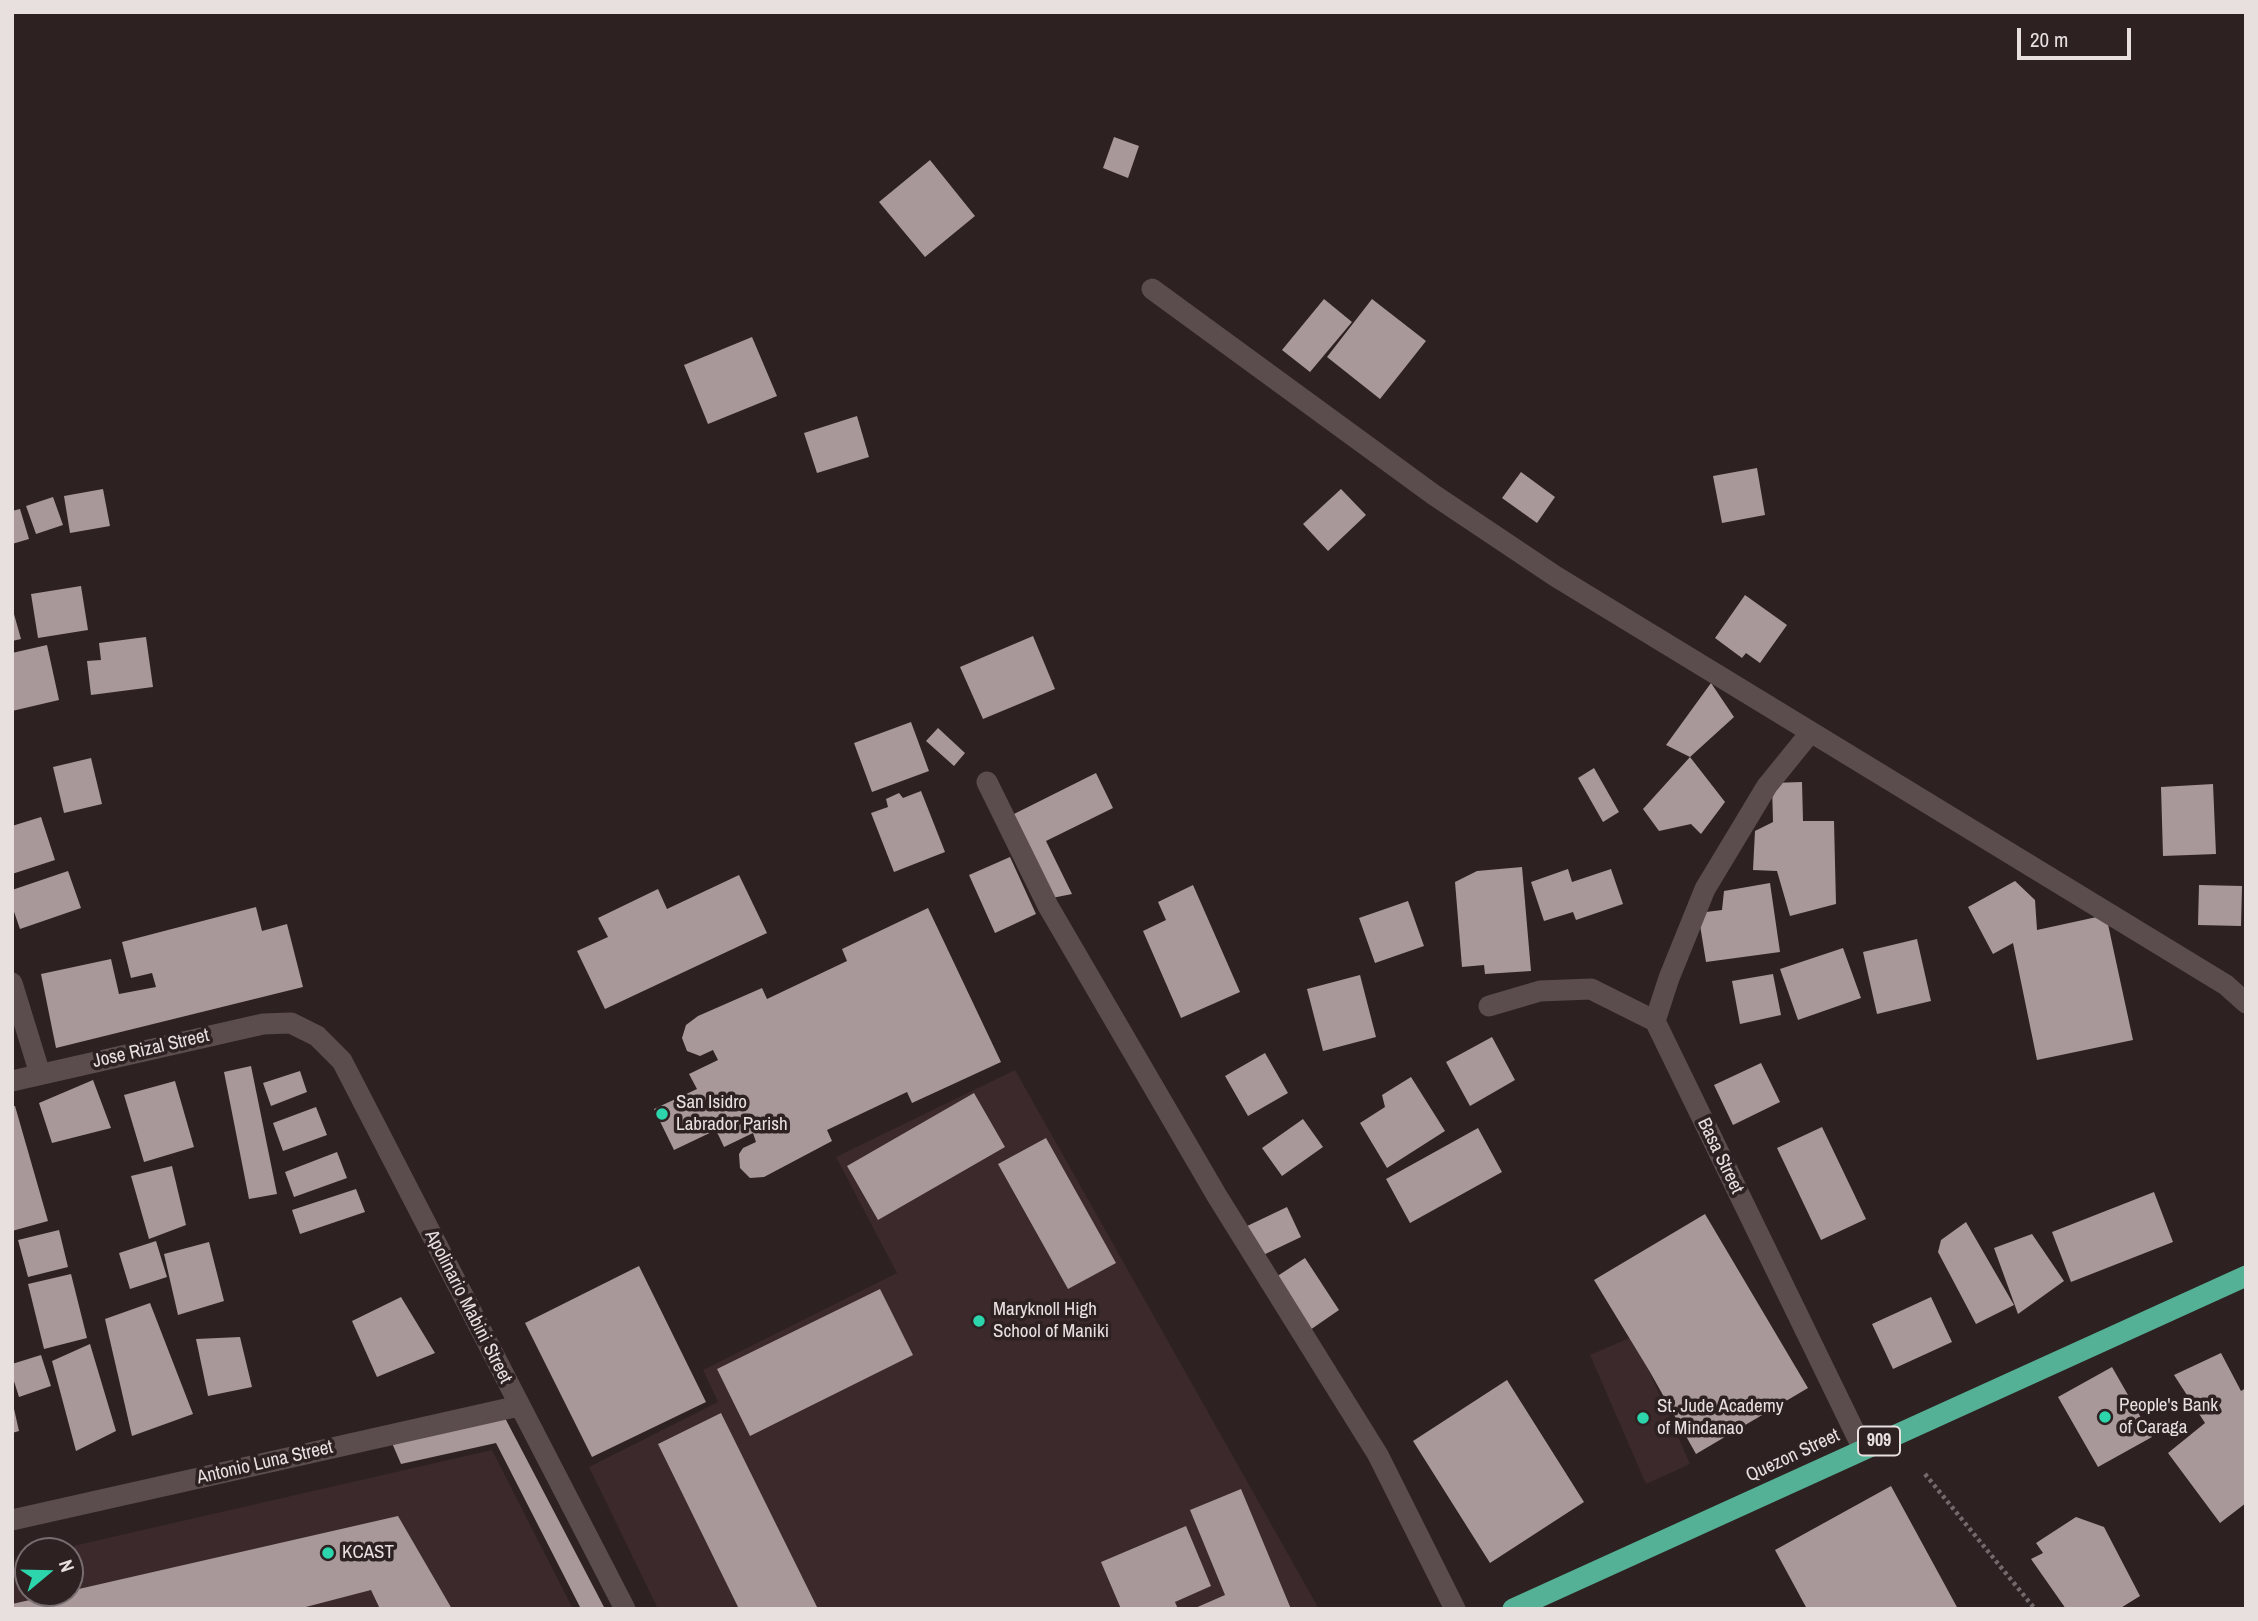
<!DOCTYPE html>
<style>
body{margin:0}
#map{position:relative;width:2258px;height:1621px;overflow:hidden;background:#2d2122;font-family:"Archivo Narrow",sans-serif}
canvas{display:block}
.frame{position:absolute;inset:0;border:14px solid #e8dfdf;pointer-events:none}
.north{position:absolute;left:14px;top:1537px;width:70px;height:70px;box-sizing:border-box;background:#2d2122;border:2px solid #786d6e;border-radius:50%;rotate:71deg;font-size:19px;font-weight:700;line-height:28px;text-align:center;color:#e8dfdf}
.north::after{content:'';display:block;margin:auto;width:24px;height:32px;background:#2cd5ab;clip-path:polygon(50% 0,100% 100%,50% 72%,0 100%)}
.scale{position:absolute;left:2017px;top:28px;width:114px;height:32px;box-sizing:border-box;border:4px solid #e8dfdf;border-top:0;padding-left:9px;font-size:21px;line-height:24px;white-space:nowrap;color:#e8dfdf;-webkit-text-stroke:5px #2d2122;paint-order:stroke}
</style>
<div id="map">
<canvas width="2258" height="1621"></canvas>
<div class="frame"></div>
<div class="north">N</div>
<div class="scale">20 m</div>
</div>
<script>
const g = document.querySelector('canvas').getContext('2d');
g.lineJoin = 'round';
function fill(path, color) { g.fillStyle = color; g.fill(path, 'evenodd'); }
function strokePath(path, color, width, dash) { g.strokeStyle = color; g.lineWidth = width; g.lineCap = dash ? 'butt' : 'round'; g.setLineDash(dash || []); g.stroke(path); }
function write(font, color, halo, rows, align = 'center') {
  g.font = font + ' "Archivo Narrow",sans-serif'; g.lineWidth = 7; g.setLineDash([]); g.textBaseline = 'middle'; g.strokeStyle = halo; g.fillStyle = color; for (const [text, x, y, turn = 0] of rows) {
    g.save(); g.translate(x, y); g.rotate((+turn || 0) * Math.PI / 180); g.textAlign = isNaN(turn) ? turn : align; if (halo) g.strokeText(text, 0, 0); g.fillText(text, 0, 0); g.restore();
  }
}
fill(new Path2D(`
 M1015 1070 1319 1609H658L589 1467 718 1402 703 1370 897 1273 836 1157Z
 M1634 1336 1690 1464 1646 1484 1590 1355Z
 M492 1450 573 1609H12V1560L28 1556V1593H70V1551H51Z`), '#3c292b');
fill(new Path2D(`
 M1114 137 1139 146 1128 178 1103 168Z
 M930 160 975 216 925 257 879 202Z
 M1324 299 1352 322 1310 372 1282 350Z
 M1372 299 1426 341 1380 399 1327 357Z
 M752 337 777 396 708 424 684 365Z
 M857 416 869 457 817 473 804 433Z
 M1757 468 1765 515 1722 523 1713 476Z
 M1521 472 1555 497 1537 523 1502 498Z
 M103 489 110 526 70 533 64 496Z
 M1341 489 1366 515 1328 551 1303 524Z
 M53 497 63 525 36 534 26 506Z
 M20 509 29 539 12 544V511Z
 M81 586 88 630 38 638 31 594Z
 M1745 595 1787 625 1760 663 1746 653 1742 658 1715 638Z
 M12 607 21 639 12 641Z
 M1033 636 1055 689 983 719 960 667Z
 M146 637 153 687 91 695 87 661 101 660 99 643Z
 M47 645 59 700 12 711V653Z
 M1711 683 1734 717 1690 757 1666 745Z
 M911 722 929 771 872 792 854 743Z
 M938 728 965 753 954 766 926 741Z
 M1690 757 1725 802 1701 834 1691 824 1659 831 1643 809Z
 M91 758 102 804 64 813 53 767Z
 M1594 768 1619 812 1603 822 1578 778Z
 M1096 773 1113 808 1046 841 1072 894 1052 898 1010 816Z
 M1802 782 1803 821H1834L1836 904 1790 916 1777 871 1753 870 1755 831 1773 822 1772 783Z
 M2213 784 2216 854 2163 856 2161 787Z
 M921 791 945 852 894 872 871 813 888 807 886 799 899 793 903 798Z
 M41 817 55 860 12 874V826Z
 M1010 857 1036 914 995 933 969 875Z
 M1522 867 1531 971 1485 974 1484 965 1462 967 1455 882 1477 871Z
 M1568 869 1572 882 1611 869 1623 904 1576 920 1573 912 1544 921 1531 882Z
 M68 871 81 908 20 929 12 906V890Z
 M739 875 767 933 605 1009 577 951 608 937 598 918 658 889 667 909Z
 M2015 881 2035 900 2037 930 2106 915 2133 1040 2037 1060 2013 943 1993 954 1968 907Z
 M1770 883 1780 952 1706 962 1698 913 1722 910 1724 891Z
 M1193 885 1240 992 1181 1018 1143 931 1166 920 1158 902Z
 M2199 885 2242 886 2241 926 2198 925Z
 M1408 901 1424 946 1375 963 1359 918Z
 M256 907 262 931 287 924 303 987 56 1048 41 974 111 959 119 994 156 987 152 973 131 978 122 942Z
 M928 908 1001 1062 912 1103 907 1092 827 1130 832 1141 764 1177 750 1178 740 1168 739 1154 743 1148 756 1142 753 1133 724 1147 716 1130 674 1150 654 1109 697 1089 689 1074 718 1060 713 1050 700 1056 687 1051 682 1038 686 1025 698 1016 762 988 767 999 847 961 842 949Z
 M1917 939 1931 1001 1877 1014 1863 952Z
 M1843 948 1861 998 1798 1020 1780 969Z
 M1773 974 1781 1015 1740 1024 1732 981Z
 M1360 975 1376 1037 1323 1051 1307 989Z
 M1492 1037 1515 1080 1470 1106 1446 1062Z
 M1265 1053 1288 1093 1248 1116 1225 1076Z
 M1761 1063 1780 1102 1733 1125 1714 1085Z
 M251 1066 277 1194 249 1199 224 1072Z
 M300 1071 307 1092 271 1106 263 1083Z
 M1411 1077 1445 1131 1387 1168 1360 1123 1385 1107 1382 1095Z
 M93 1080 111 1128 52 1143 39 1103Z
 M175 1081 194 1147 144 1162 124 1095Z
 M974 1093 1005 1147 878 1220 847 1166Z
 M12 1106H15L48 1221 12 1231Z
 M316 1107 327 1135 283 1151 273 1123Z
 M1303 1119 1323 1147 1282 1176 1262 1148Z
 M1822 1127 1866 1219 1821 1240 1777 1148Z
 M1478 1128 1502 1172 1410 1223 1386 1179Z
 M1046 1138 1116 1263 1068 1289 998 1164Z
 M337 1152 347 1178 294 1197 285 1172Z
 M172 1166 186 1225 149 1239 131 1176Z
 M356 1189 365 1212 300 1234 292 1210Z
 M2154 1192 2173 1242 2071 1282 2052 1232Z
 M1287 1207 1301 1237 1259 1257 1245 1227Z
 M1705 1214 1808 1388 1696 1454 1650 1372 1594 1280Z
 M1966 1222 2014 1305 1976 1324 1938 1252 1941 1240Z
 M59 1230 68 1267 28 1277 18 1240Z
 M2032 1234 2064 1281 2018 1314 1994 1248Z
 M156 1241 167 1277 130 1289 119 1253Z
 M209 1242 224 1301 178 1315 164 1254Z
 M1305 1258 1339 1310 1310 1330 1276 1277Z
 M639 1266 706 1402 592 1457 525 1323Z
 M71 1274 87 1338 44 1349 28 1284Z
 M880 1289 913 1355 750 1436 717 1369Z
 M401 1297 435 1353 377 1377 352 1321Z
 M1931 1297 1952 1342 1893 1369 1872 1324Z
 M150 1303 193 1414 132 1436 105 1319Z
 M240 1337 252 1387 208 1396 196 1339Z
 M90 1344 116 1431 76 1451 52 1361Z
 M2221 1353 2241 1391 2246 1388V1503L2220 1523 2168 1453 2205 1423 2174 1375Z
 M41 1355 51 1386 19 1397 12 1375V1364Z
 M2112 1367 2152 1437 2098 1467 2058 1397Z
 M1507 1380 1584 1502 1490 1563 1413 1441Z
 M12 1400 19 1431 12 1433Z
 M721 1413 818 1609H739L658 1444Z
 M505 1418 605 1609H581L496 1443 401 1464 392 1443Z
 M1891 1486 1958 1609H1807L1775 1550Z
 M1241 1489 1291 1609H1193L1225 1595 1190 1510Z
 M398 1516 452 1609H380L371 1590 298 1609H12V1604L61 1593H70V1591Z
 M2076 1517 2104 1527 2140 1596 2119 1609H2066L2031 1559 2043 1553 2036 1543Z
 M1186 1526 1211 1586 1175 1602 1178 1609H1121L1101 1562Z`), '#a89899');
strokePath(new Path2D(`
 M1925 1474 2035 1609`), '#756a6b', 4.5, [3.5, 3.5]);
strokePath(new Path2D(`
 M1152 289 1434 495 1555 576 2226 985 2246 1003
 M987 782 1048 906 1217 1196 1378 1455 1455 1609
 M12 983 40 1074
 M1489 1006 1540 991 1591 989 1655 1021 1863 1449
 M1655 1021 1669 978 1705 889 1767 786 1810 733
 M12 1081 263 1024 291 1023 317 1036 342 1061 625 1609
 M12 1520 519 1406`), '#5b4d4e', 21);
strokePath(new Path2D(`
 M1513 1609 2246 1276`), '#54b195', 21);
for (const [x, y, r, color] of [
 [662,1114,7,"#2cd5ab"],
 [979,1321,7,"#2cd5ab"],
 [2105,1417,7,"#2cd5ab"],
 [1643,1418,7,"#2cd5ab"],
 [328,1553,7,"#2cd5ab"]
]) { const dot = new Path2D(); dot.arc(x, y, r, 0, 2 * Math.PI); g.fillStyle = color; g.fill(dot); strokePath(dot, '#2d2122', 2.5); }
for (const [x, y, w] of [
 [1879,1441,42]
]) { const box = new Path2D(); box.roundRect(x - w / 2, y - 14.5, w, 29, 5); g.fillStyle = '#2d2122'; g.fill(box); strokePath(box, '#e8dfdf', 2); }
write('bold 18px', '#e8dfdf', null, [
 ["909",1879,1441]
]);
write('19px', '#e8dfdf', '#2d2122', [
 ["Jose Rizal Street",151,1049,-13],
 ["Basa Street",1720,1156,64],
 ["Apolinario Mabini Street",468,1307,63],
 ["Quezon Street",1793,1456,-25],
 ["Antonio Luna Street",265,1463,-13]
]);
write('19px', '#e8dfdf', '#2d2122', [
 ["San Isidro",676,1103],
 ["Labrador Parish",676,1125],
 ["Maryknoll High",993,1310],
 ["School of Maniki",993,1332],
 ["People's Bank",2119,1406],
 ["of Caraga",2119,1428],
 ["St. Jude Academy",1657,1407],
 ["of Mindanao",1657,1429],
 ["KCAST",342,1553]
], 'left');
</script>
